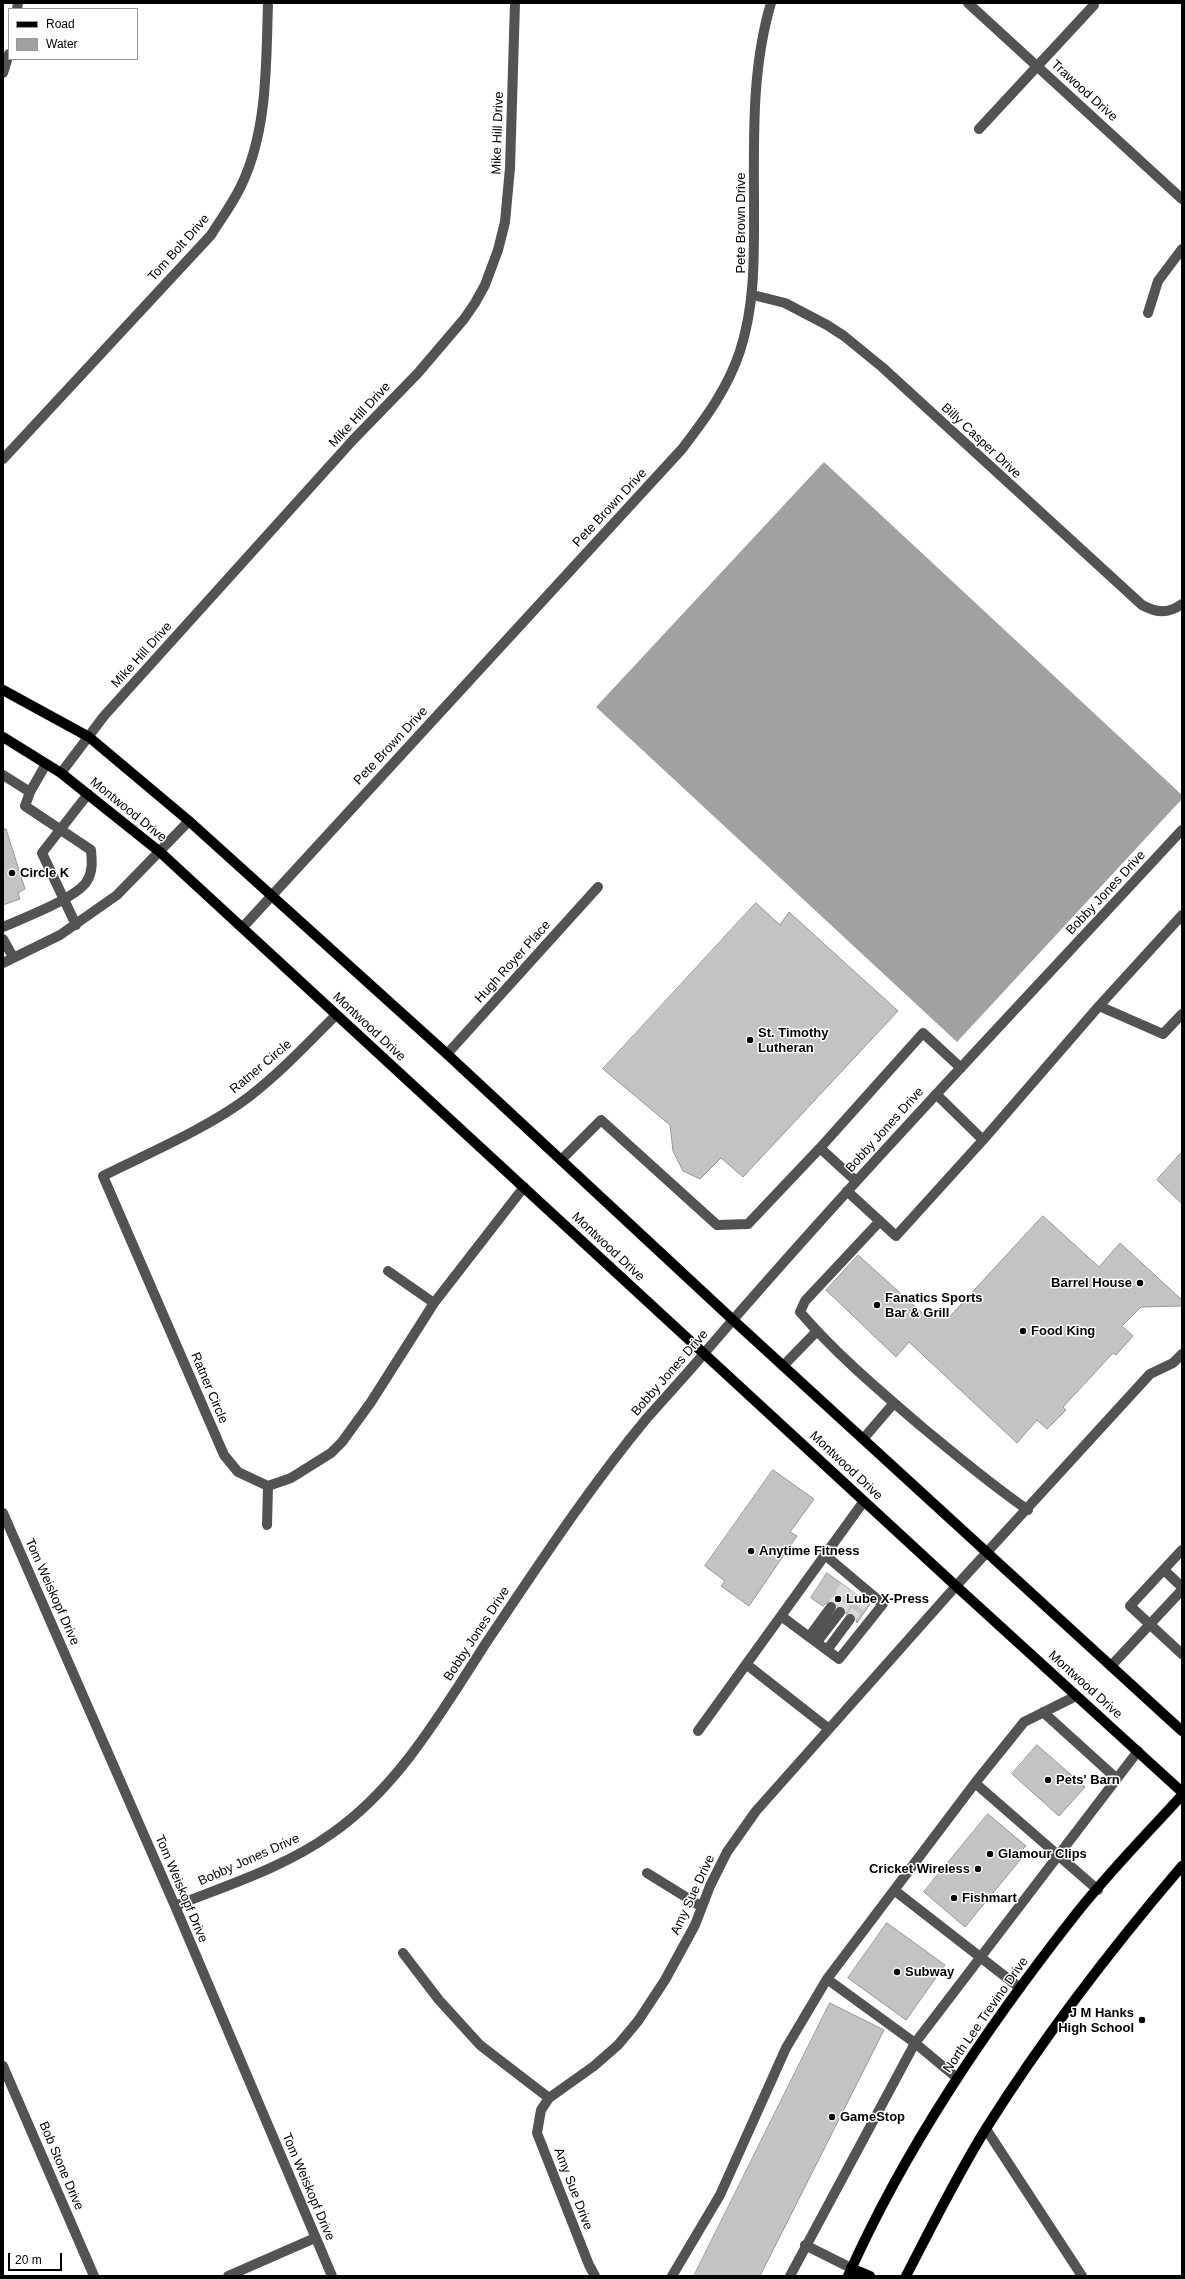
<!DOCTYPE html>
<style>
body{margin:0}
#map{position:relative;width:1185px;height:2279px;overflow:hidden;background:#fff;font-family:Helvetica,sans-serif}
canvas{display:block}
.frame{position:absolute;inset:0;border:4px solid #000;pointer-events:none}
.legend{position:absolute;left:8px;top:8px;width:130px;height:52px;box-sizing:border-box;background:#fff;border:1px solid #999;margin:0;padding:5px 7px;list-style:none;font-size:12px;color:#000}
.legend li{display:flex;align-items:center;gap:8px;height:20px}
.legend b{width:20px;border:1px solid #999}
.scale{position:absolute;left:8px;top:2253px;width:54px;height:18px;box-sizing:border-box;border:2px solid #000;border-top:0;padding-left:5px;font-size:12px;line-height:14px;white-space:nowrap;color:#000;-webkit-text-stroke:3px #fff;paint-order:stroke}
</style>
<div id="map">
<canvas width="1185" height="2279"></canvas>
<div class="frame"></div>
<ul class="legend">
<li><b style="height:5px;background:#000"></b>Road</li>
<li><b style="height:11px;background:#a1a1a1"></b>Water</li>
</ul>
<div class="scale">20 m</div>
</div>
<script>
const g = document.querySelector('canvas').getContext('2d');
g.lineJoin = 'round';
function fill(path, color) { g.fillStyle = color; g.fill(path, 'evenodd'); }
function strokePath(path, color, width, dash) { g.strokeStyle = color; g.lineWidth = width; g.lineCap = dash ? 'butt' : 'round'; g.setLineDash(dash || []); g.stroke(path); }
function write(font, color, halo, rows, align = 'center') {
  g.font = font + ' Helvetica,sans-serif'; g.lineWidth = 3; g.setLineDash([]); g.textBaseline = 'middle'; g.strokeStyle = halo; g.fillStyle = color; for (const [text, x, y, turn = 0] of rows) {
    g.save(); g.translate(x, y); g.rotate((+turn || 0) * Math.PI / 180); g.textAlign = isNaN(turn) ? turn : align; if (halo) g.strokeText(text, 0, 0); g.fillText(text, 0, 0); g.restore();
  }
}
fill(new Path2D(`
 M824 462 1182 795V799L957 1042 596 707Z`), '#a1a1a1');
const building = new Path2D(`
 M3 829H6L25 889 18 893 20 899 3 905Z
 M756 903 780 925 789 912 898 1011 743 1177 721 1158 700 1179 683 1171 673 1151 670 1125 603 1069Z
 M1182 1152V1204L1157 1180Z
 M1043 1216 1099 1267 1120 1243 1182 1300V1306L1141 1307 1122 1326 1133 1336 1116 1355 1113 1353 1063 1407 1066 1410 1047 1429 1037 1420 1017 1443 909 1342 896 1357 826 1290 858 1255 929 1319 938 1308 948 1318Z
 M773 1470 814 1499 790 1532 797 1536 749 1606 721 1586 725 1581 705 1566Z
 M827 1573 870 1604 857 1623 854 1614H846L844 1607 837 1606 834 1602 829 1601 823 1606 811 1598Z
 M1037 1745 1085 1787 1059 1816 1012 1774Z
 M988 1814 1026 1846 1021 1851 1025 1854 965 1927 924 1892Z
 M887 1923 945 1965 906 2020 848 1978Z
 M830 2003 884 2030 760 2276H694Z`);
fill(building, '#c3c3c3');
strokePath(building, '#979797', 1);
strokePath(new Path2D(`
 M831 1607 846 1585
 M840 1612 854 1592
 M850 1619 865 1600`), '#d9d9d9', 10, [10, 5]);
const major = new Path2D(`
 M3 690 89 737 189 821 447 1054 733 1320 1182 1731
 M3 737 61 773 160 852 956 1586 1182 1792
 M851 2268 870 2276
 M848 2276C905 2148 986 2029 1072 1919 1105 1876 1145 1836 1182 1795
 M906 2276C932 2226 957 2175 987 2127 1045 2035 1111 1949 1182 1866`);
strokePath(major, '#dbdbdb', 11);
strokePath(new Path2D(`
 M968 3 1182 199
 M17 9 18 3
 M3 73 9 54
 M979 129 1094 5
 M753 295 785 303 827 325 844 336 882 367 1142 605C1157 613 1168 614 1182 604
 M1148 313 1158 281 1182 249
 M3 459 211 235C221 219 233 203 241 186 268 130 266 64 268 3
 M61 773 104 716 353 440 418 373 464 319 475 303 485 285 498 250 505 222 510 168 515 3
 M3 775 30 792
 M1182 915 1099 1006 1163 1034 1182 1014
 M76 925 42 853 88 794
 M3 927C23 918 77 898 87 881 93 871 92 861 91 850L25 806 30 792 46 764
 M243 927 682 449C705 419 728 388 740 351 755 305 754 258 754 210 754 141 751 70 771 3
 M3 939 13 957
 M3 963 60 935 117 895 189 821
 M336 1015C308 1043 281 1072 250 1096 210 1127 149 1153 103 1176L224 1455 238 1472 268 1486 291 1478 331 1453 342 1442 371 1402 434 1303 524 1187
 M447 1054 598 887
 M936 1094 983 1140
 M820 1148 923 1033 961 1068
 M561 1160 601 1120 717 1225 748 1224 820 1148 856 1181
 M847 1191 896 1236 983 1140 1099 1006
 M880 1221 805 1301 800 1312C836 1354 880 1391 922 1427 957 1456 990 1484 1028 1510
 M388 1271 434 1303
 M783 1366 817 1331
 M863 1439 894 1403
 M3 1513 175 1906 332 2276
 M267 1525 268 1486
 M1182 1550 1130 1606 1182 1654
 M1164 1570 1182 1587
 M781 1616 839 1659 883 1604 825 1555
 M809 1637 831 1607
 M817 1642 840 1612
 M827 1650 850 1619
 M746 1664 829 1729
 M1111 1666 1182 1590
 M1043 1712 1117 1779
 M698 1731 864 1501
 M975 1783 1098 1890
 M647 1873 702 1907
 M894 1890 1020 1988
 M175 1906C228 1885 285 1867 331 1834 399 1787 442 1711 486 1643 538 1566 588 1489 647 1418 667 1395 688 1373 707 1350 860 1172 1023 1002 1182 830
 M403 1953 439 2000 480 2045 549 2098
 M827 1979 915 2043 1138 1751
 M3 2066 94 2276
 M986 2129 1082 2276
 M805 2245 851 2268
 M228 2276 315 2238
 M595 2276 589 2265 537 2133 541 2110 549 2098 594 2066 618 2045 638 2021 665 1980 695 1925 710 1886 727 1852 756 1811 956 1586 1150 1374 1173 1363 1182 1354
 M672 2276 720 2195 786 2048 827 1979 975 1783 1024 1722 1076 1696
 M790 2276 915 2043 957 2078`), '#535353', 10);
strokePath(major, '#000', 10);
for (const [x, y, r, color] of [
 [12,873,4,"#000"],
 [750,1040,4,"#000"],
 [1140,1283,4,"#000"],
 [877,1305,4,"#000"],
 [1023,1331,4,"#000"],
 [751,1551,4,"#000"],
 [838,1599,4,"#000"],
 [1048,1780,4,"#000"],
 [990,1854,4,"#000"],
 [978,1869,4,"#000"],
 [954,1898,4,"#000"],
 [897,1972,4,"#000"],
 [1142,2020,4,"#000"],
 [832,2117,4,"#000"]
]) { const dot = new Path2D(); dot.arc(x, y, r, 0, 2 * Math.PI); g.fillStyle = color; g.fill(dot); strokePath(dot, '#fff', 1.5); }
write('13px', '#000', '#fff', [
 ["Trawood Drive",1084,91,42],
 ["Mike Hill Drive",498,133,-88],
 ["Pete Brown Drive",741,223,-90],
 ["Tom Bolt Drive",179,248,-48],
 ["Mike Hill Drive",360,415,-47],
 ["Billy Casper Drive",981,441,43],
 ["Pete Brown Drive",610,508,-47],
 ["Mike Hill Drive",142,655,-48],
 ["Pete Brown Drive",391,746,-47],
 ["Montwood Drive",128,810,39],
 ["Bobby Jones Drive",1106,893,-47],
 ["Hugh Royer Place",513,962,-48],
 ["Montwood Drive",369,1027,43],
 ["Ratner Circle",261,1067,-40],
 ["Bobby Jones Drive",885,1130,-48],
 ["Montwood Drive",608,1247,43],
 ["Bobby Jones Drive",670,1373,-49],
 ["Ratner Circle",209,1388,67],
 ["Montwood Drive",846,1466,43],
 ["Tom Weiskopf Drive",52,1592,66],
 ["Bobby Jones Drive",477,1634,-57],
 ["Montwood Drive",1085,1685,42],
 ["Bobby Jones Drive",249,1860,-24],
 ["Tom Weiskopf Drive",181,1889,67],
 ["Amy Sue Drive",693,1895,-65],
 ["North Lee Trevino Drive",986,2015,-55],
 ["Bob Stone Drive",61,2166,67],
 ["Tom Weiskopf Drive",308,2187,67],
 ["Amy Sue Drive",573,2189,69]
]);
write('bold 13px', '#000', '#fff', [
 ["Circle K",20,873],
 ["St. Timothy",758,1033],
 ["Lutheran",758,1048],
 ["Barrel House",1132,1283,"right"],
 ["Fanatics Sports",885,1298],
 ["Bar & Grill",885,1313],
 ["Food King",1031,1331],
 ["Anytime Fitness",759,1551],
 ["Lube X-Press",846,1599],
 ["Pets' Barn",1056,1780],
 ["Glamour Clips",998,1854],
 ["Cricket Wireless",970,1869,"right"],
 ["Fishmart",962,1898],
 ["Subway",905,1972],
 ["J M Hanks",1134,2013,"right"],
 ["High School",1134,2028,"right"],
 ["GameStop",840,2117]
], 'left');
</script>
